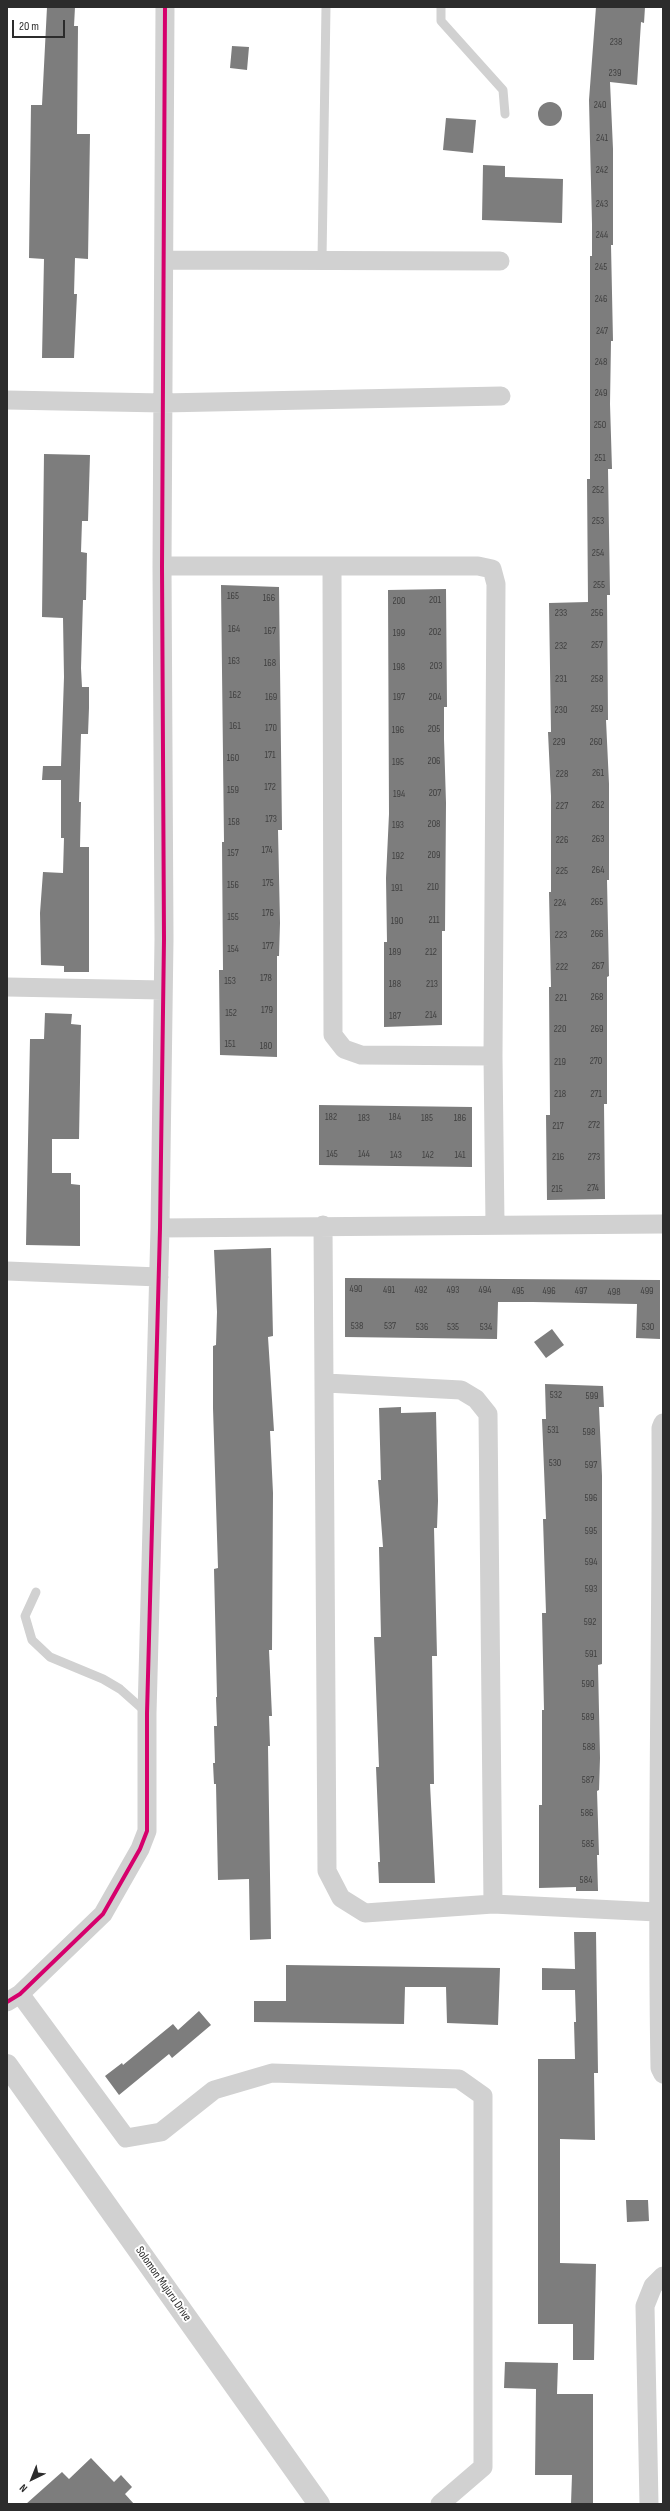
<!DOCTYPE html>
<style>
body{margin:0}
#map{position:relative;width:670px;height:2511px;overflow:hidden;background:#fff;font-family:"Sofia Sans Condensed",sans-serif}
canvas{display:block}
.frame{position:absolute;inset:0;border:8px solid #2c2c2c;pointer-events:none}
.north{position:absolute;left:12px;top:2459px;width:40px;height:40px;-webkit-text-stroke:3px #fff;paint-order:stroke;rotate:223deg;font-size:11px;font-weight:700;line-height:16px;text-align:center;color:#2c2c2c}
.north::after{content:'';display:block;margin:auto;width:14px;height:18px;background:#2c2c2c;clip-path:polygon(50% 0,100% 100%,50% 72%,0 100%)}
.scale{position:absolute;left:12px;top:20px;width:53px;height:18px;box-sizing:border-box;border:2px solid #2c2c2c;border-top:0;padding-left:5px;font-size:12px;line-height:14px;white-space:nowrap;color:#2c2c2c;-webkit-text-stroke:3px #fff;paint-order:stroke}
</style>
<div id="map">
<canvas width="670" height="2511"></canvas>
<div class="frame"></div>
<div class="north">N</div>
<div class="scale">20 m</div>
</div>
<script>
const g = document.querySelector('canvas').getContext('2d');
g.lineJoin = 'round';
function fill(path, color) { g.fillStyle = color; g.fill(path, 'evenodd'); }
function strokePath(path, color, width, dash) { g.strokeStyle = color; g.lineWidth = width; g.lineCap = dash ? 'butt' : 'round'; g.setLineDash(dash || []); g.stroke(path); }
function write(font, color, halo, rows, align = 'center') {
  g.font = font + ' "Sofia Sans Condensed",sans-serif'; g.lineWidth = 4; g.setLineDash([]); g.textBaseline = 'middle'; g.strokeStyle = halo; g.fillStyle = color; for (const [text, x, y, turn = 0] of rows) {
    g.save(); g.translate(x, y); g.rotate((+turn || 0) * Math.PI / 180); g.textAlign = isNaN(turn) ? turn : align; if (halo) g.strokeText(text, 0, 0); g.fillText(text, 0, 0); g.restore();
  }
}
fill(new Path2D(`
 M47 7H75L74 26H78L77 134H90L88 259 75 258 74 294H77L74 358H42L44 259 29 258 31 105H42Z
 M596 7H645L644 23 641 22 637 85 610 82 613 149V245H611L613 341H611L610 404 612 469H608L610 595H607L608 720H606L609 784V880H607L609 976 607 977V1104H604L605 1199 547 1200 546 1115H550L549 987H551L549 892H551V796L548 732H551L549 603 588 602 587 479H590V256H592V224L589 100Z
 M232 46 249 47 247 70 230 68Z
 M538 114a12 12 0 1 1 24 0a12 12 0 1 1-24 0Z
 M446 118 476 120 473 153 443 150Z
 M483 165 505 166V177L563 179 562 223 482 220Z
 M44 454 90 455 88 521H82L81 552 87 553 86 600H83L81 668 82 687H89V708L88 734H81L79 802H81L80 847H89V972H64V966L41 965 40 913 43 872 63 873 64 838H61V780H42L43 766H61L64 677 63 618 42 617Z
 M221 585 279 587 282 830H278L280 923 279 956H277V1057L220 1055 219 970H223L222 842H224Z
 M446 589 447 707H444V739L446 803 445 931H442V1025L384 1027V942H387L386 878 389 814 388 590Z
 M45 1013 72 1014 71 1024 81 1025 79 1139H52V1173H71V1184L80 1185V1246L26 1245 30 1039H44Z
 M319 1105 472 1107V1167L319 1165Z
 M271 1248 273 1336 268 1337 274 1431H270L273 1493 272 1650H269L272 1716H269L270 1746H268L271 1939 250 1940 249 1879 218 1880 216 1784H214L213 1763H215L214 1726H217L216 1697H217L214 1569 218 1568 213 1408V1346L216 1345 217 1312 214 1250Z
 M345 1278 660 1280V1339L636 1338 637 1304 533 1302H498L497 1339 345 1337Z
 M552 1329 564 1345 546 1358 534 1342Z
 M545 1384 603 1386 604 1407H599L602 1476V1664L598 1665 600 1758 599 1790 597 1791 599 1855H597L598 1891H576V1887L539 1888V1805H542V1710H544L542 1613H546L543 1519H546L542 1419H546Z
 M401 1407V1413L436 1412 438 1501 437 1528H434L437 1656H432L434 1784H430L435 1883H379L378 1862H380L376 1767H379L374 1637H381L379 1547H383L378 1480H381L379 1408Z
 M574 1932H596L598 2073H594L595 2140 560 2139V2263L596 2264 594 2360H573V2324H538V2059H575L574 2022H576L575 1990H542V1968L575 1969Z
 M286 1965 500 1968 498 2025 447 2023 446 1987H405L404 2024 254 2022V2001H286Z
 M199 2011 211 2025 172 2058 169 2054 119 2095 105 2076 122 2063 123 2065 173 2024 178 2030Z
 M626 2200H648L649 2221 627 2222Z
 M505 2362 558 2363 557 2394H593V2504H571L572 2475H535L536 2389 504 2388Z
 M91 2458 114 2482 121 2475 132 2487 125 2494 134 2504H26L62 2472 69 2479Z`), '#7d7d7d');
strokePath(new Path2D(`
 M441 7V21L503 90 505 114
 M322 259 326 7
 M36 1592 25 1616 32 1640 50 1657 103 1679 120 1689 147 1713`), '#d1d1d1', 9);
strokePath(new Path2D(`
 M164 260 500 261
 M7 400 163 403 501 396
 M162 566H478L492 569 496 584 493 1056 495 1224
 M332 567 333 1035 344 1049 361 1055 493 1056
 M7 987 163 990
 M323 1225 327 1871 341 1898 365 1913 493 1904 657 1912
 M160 1228 663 1224
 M7 1271 159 1277
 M326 1383 461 1390 476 1399 488 1414 493 1904
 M663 1423 661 1428C662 1641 656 1855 660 2068L663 2074
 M20 1994 126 2138 161 2132 214 2090 272 2073 459 2079 483 2096V2467L440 2504
 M7 2002 20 1994 103 1914 140 1849 147 1831V1713L160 1228 164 939 162 566 165 7
 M649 2504 645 2306 653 2286 663 2276`), '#d1d1d1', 19);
strokePath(new Path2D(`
 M7 2065 319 2504`), '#d1d1d1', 22);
strokePath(new Path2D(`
 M7 2002 20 1994 103 1914 140 1849 147 1831V1713L160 1228 164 939 162 566 165 7`), '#d6006c', 4);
write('10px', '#404040', null, [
 ["238",616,42],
 ["239",615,73],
 ["240",600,105],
 ["241",602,138],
 ["242",602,170],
 ["243",602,204],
 ["244",602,235],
 ["245",601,267],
 ["246",601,299],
 ["247",602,331],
 ["248",601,362],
 ["249",601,393],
 ["250",600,425],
 ["251",600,458],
 ["252",598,490],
 ["253",598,521],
 ["254",598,553],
 ["255",599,585],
 ["165",233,596],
 ["166",269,598],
 ["201",435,600],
 ["200",399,601],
 ["233",561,613],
 ["256",597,613],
 ["164",234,629],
 ["167",270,631],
 ["202",435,632],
 ["199",399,633],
 ["257",597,645],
 ["232",561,646],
 ["163",234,661],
 ["168",270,663],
 ["203",436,666],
 ["198",399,667],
 ["231",561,679],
 ["258",597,679],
 ["162",235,695],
 ["169",271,697],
 ["197",399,697],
 ["204",435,697],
 ["259",597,709],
 ["230",561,710],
 ["161",235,726],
 ["170",271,728],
 ["205",434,729],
 ["196",398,730],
 ["229",559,742],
 ["260",596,742],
 ["171",270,755],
 ["160",233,758],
 ["206",434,761],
 ["195",398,762],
 ["261",598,773],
 ["228",562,774],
 ["172",270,787],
 ["159",233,790],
 ["207",435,793],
 ["194",399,794],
 ["262",598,805],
 ["227",562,806],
 ["173",271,819],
 ["158",234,822],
 ["208",434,824],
 ["193",398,825],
 ["263",598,839],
 ["226",562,840],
 ["174",267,850],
 ["157",233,853],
 ["209",434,855],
 ["192",398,856],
 ["264",598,870],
 ["225",562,871],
 ["175",268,883],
 ["156",233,885],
 ["210",433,887],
 ["191",397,888],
 ["265",597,902],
 ["224",560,903],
 ["176",268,913],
 ["155",233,917],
 ["211",434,920],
 ["190",397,921],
 ["266",597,934],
 ["223",561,935],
 ["177",268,946],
 ["154",233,949],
 ["189",395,952],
 ["212",431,952],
 ["267",598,966],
 ["222",562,967],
 ["178",266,978],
 ["153",230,981],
 ["188",395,984],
 ["213",432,984],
 ["268",597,997],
 ["221",561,998],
 ["179",267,1010],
 ["152",231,1013],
 ["214",431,1015],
 ["187",395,1016],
 ["220",560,1029],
 ["269",597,1029],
 ["151",230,1044],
 ["180",266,1046],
 ["270",596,1061],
 ["219",560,1062],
 ["218",560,1094],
 ["271",596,1094],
 ["182",331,1117],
 ["184",395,1117],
 ["183",364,1118],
 ["185",427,1118],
 ["186",460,1118],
 ["272",594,1125],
 ["217",558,1126],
 ["145",332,1154],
 ["144",364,1154],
 ["143",396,1155],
 ["142",428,1155],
 ["141",460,1155],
 ["216",558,1157],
 ["273",594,1157],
 ["274",593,1188],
 ["215",557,1189],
 ["490",356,1289],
 ["491",389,1290],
 ["492",421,1290],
 ["493",453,1290],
 ["494",485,1290],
 ["495",518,1291],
 ["496",549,1291],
 ["497",581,1291],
 ["499",647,1291],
 ["498",614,1292],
 ["538",357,1326],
 ["537",390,1326],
 ["536",422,1327],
 ["535",453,1327],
 ["534",486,1327],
 ["530",648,1327],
 ["532",556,1395],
 ["599",592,1396],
 ["531",553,1430],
 ["598",589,1432],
 ["530",555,1463],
 ["597",591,1465],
 ["596",591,1498],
 ["595",591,1531],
 ["594",591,1562],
 ["593",591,1589],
 ["592",590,1622],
 ["591",591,1654],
 ["590",588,1684],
 ["589",588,1717],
 ["588",589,1747],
 ["587",588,1780],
 ["586",587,1813],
 ["585",588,1844],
 ["584",586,1880]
]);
write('12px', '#2c2c2c', '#fff', [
 ["Solomon Mujuru Drive",163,2284,55]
]);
</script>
